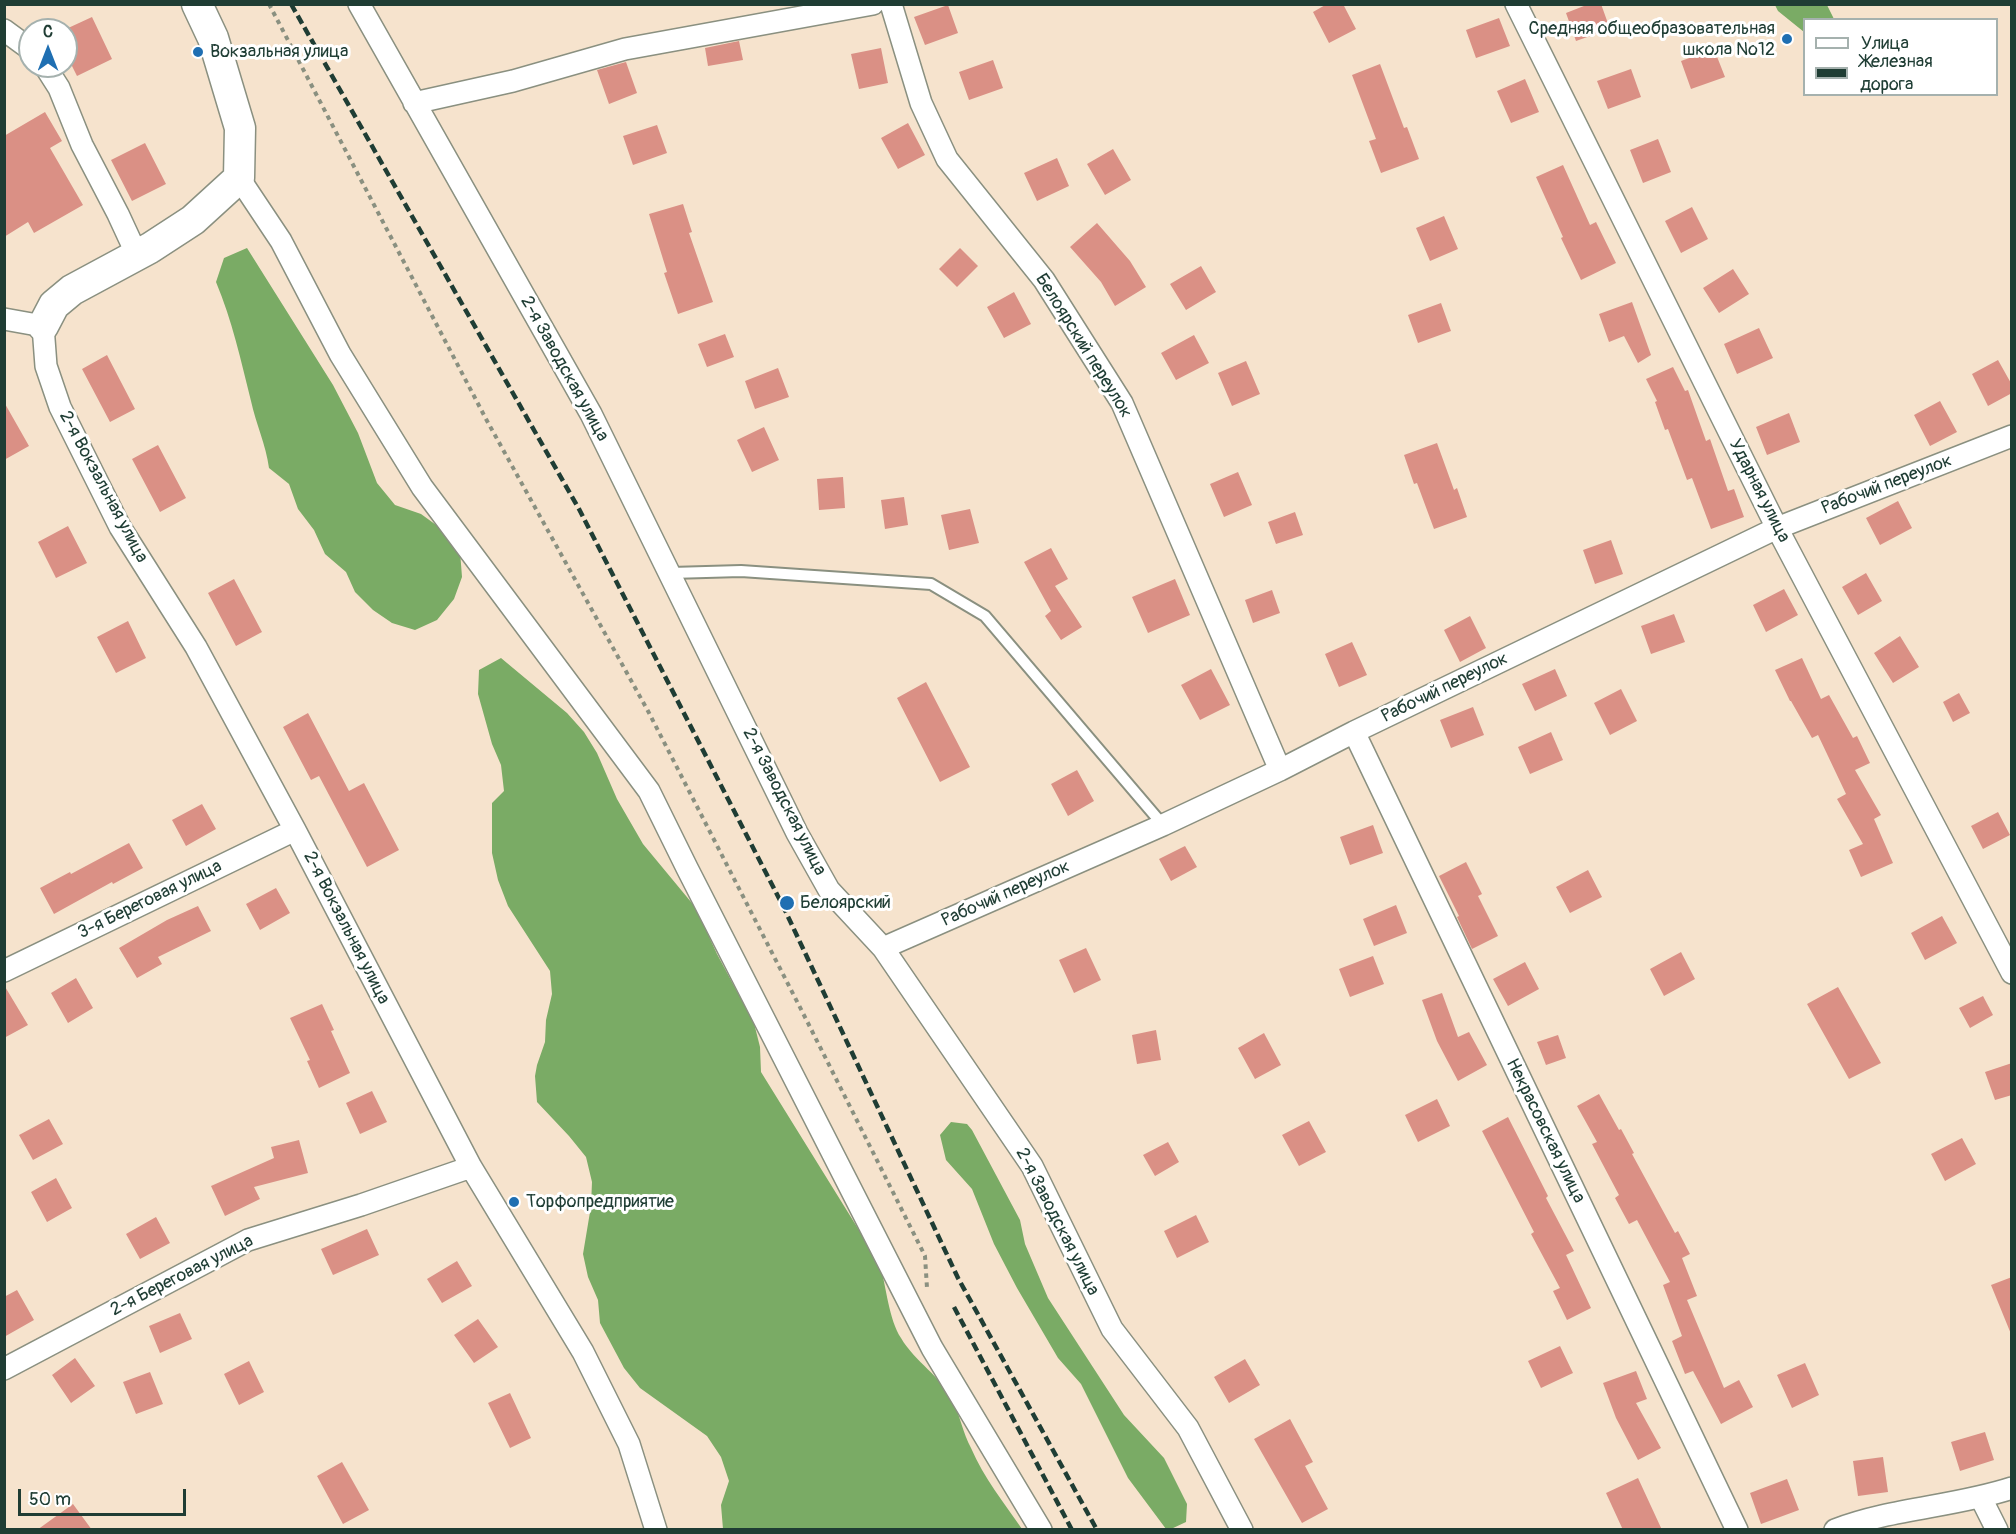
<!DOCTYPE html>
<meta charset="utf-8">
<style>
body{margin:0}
#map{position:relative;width:2016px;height:1534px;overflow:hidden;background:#f6e3cd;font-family:Pangolin,sans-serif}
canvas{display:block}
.frame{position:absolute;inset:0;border:6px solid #1f3d34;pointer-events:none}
.legend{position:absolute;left:1803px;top:18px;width:195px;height:78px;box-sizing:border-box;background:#fff;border:2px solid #a5b1ae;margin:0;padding:8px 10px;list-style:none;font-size:18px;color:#1f3d34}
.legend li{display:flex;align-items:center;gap:12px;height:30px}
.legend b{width:30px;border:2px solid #a5b1ae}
.north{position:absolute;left:18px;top:18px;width:60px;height:60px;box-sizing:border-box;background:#fff;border:2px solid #a5b1ae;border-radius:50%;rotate:0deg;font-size:16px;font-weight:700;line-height:24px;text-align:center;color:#1f3d34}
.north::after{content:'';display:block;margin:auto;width:21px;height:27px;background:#1f6fb2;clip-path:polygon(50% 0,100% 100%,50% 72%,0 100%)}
.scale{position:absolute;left:18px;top:1489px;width:168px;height:27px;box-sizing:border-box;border:3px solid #1f3d34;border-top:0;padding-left:8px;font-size:18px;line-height:21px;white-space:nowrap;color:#1f3d34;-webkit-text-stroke:4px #fff;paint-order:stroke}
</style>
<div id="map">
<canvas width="2016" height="1534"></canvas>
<div class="frame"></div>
<ul class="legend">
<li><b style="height:8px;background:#fff"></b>Улица</li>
<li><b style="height:8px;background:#1f3d34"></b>Железная дорога</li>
</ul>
<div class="north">С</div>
<div class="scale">50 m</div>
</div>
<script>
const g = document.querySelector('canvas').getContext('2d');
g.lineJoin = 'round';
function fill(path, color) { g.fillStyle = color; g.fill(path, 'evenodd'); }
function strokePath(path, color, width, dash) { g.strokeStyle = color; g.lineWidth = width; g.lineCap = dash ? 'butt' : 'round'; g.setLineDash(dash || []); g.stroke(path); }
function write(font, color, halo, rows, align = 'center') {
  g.font = font + ' Pangolin,sans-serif'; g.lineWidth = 6; g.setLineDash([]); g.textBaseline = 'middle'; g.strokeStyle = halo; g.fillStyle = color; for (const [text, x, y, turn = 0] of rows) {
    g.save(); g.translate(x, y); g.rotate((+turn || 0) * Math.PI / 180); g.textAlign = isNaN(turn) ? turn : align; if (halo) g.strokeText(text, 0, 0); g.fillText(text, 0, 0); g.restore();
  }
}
fill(new Path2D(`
 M1775 5H1827L1834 19 1804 20V32L1778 11Z
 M247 248 333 385 358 433 377 483 395 505 421 514 443 530 460 551 462 577 454 599 437 620 415 630 392 623 373 610 355 592 346 572 325 554 314 530 298 509 289 484 269 468C266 445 256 424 251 401 241 361 232 320 216 282L224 258Z
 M501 658 567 713 584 732 597 753 617 799 643 844 696 908 717 954 754 1023 760 1047 761 1072 880 1264C886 1286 889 1320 901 1338 915 1362 941 1376 953 1401 960 1416 963 1433 971 1448 984 1478 1004 1503 1022 1529H723L721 1505 729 1481 721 1457 707 1436 640 1388 624 1368 600 1323 598 1300 588 1277 583 1254 591 1206 592 1182 586 1157 569 1136 537 1102 535 1076 537 1065 545 1042 546 1020 552 994 550 971 508 906 498 880 492 853V803L504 791 501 765 492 744 478 694 479 670Z
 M951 1122 967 1124 972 1130 1020 1220 1025 1244 1048 1298 1124 1415 1164 1458 1187 1504 1186 1522 1171 1529H1166L1128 1478 1081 1384 1058 1358 1017 1288 994 1244 972 1189 946 1160 940 1135Z`), '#7aab65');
fill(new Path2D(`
 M1327 4H1343L1356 29 1329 43 1313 12Z
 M1589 4H1601L1610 29 1576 41 1566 13Z
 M948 5 958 33 925 45 914 17Z
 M92 17 112 59 77 76 66 54V29Z
 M1499 18 1510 46 1476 58 1466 30Z
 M739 41 743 60 708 66 705 48Z
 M881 48 888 83 859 89 851 54Z
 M1714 49 1725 77 1691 89 1681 61Z
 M993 60 1003 88 969 100 959 72Z
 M626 62 637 93 609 104 597 70Z
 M1380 64 1404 128 1407 127 1419 159 1381 173 1369 141 1376 139 1352 75Z
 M1631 69 1641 97 1608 109 1597 81Z
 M1525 79 1539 112 1511 123 1497 91Z
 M45 112 62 141 50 148 83 205 34 233 28 222 4 237V136Z
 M908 123 925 155 898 169 881 138Z
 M657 125 667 153 633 165 623 136Z
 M1658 139 1671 172 1643 183 1630 150Z
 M145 143 166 184 132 201 111 160Z
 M1113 149 1131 180 1105 195 1087 164Z
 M1057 158 1069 186 1037 201 1024 173Z
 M1563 165 1590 225 1596 222 1616 263 1581 280 1561 238 1563 237 1536 177Z
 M683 204 692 232 689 233 713 302 678 314 664 273 667 272 649 214Z
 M1692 207 1708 239 1681 253 1665 221Z
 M1444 216 1458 249 1430 261 1416 228Z
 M1097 223 1130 261 1146 287 1115 306 1101 282 1070 247Z
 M960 248 978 266 957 287 939 269Z
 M1201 266 1216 292 1186 310 1170 284Z
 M1733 269 1749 294 1719 313 1703 288Z
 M1014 292 1031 324 1004 338 987 307Z
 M1632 302 1651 355 1638 363 1624 336 1609 342 1599 314Z
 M1441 303 1451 331 1418 343 1408 315Z
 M1759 328 1773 358 1737 374 1724 344Z
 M725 334 734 357 707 367 698 344Z
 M1194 335 1209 363 1176 380 1161 353Z
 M107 355 135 409 110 422 82 369Z
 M1998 360 2012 385V393L1988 406 1972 374Z
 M1246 361 1260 394 1232 406 1218 373Z
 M1673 367 1685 391 1688 390 1706 441 1710 439 1728 491 1734 489 1744 517 1711 529 1692 478 1687 480 1668 429 1665 430 1655 402 1657 401 1646 379Z
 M778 368 789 397 755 409 745 381Z
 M1940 401 1957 432 1930 446 1914 415Z
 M4 402 29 446 4 460Z
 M1789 413 1800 442 1767 455 1756 427Z
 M764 427 779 460 752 472 737 440Z
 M1437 443 1454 490 1457 488 1467 517 1434 529 1417 483 1414 484 1404 455Z
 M158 445 186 498 160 512 132 459Z
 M1238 472 1252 505 1224 517 1210 484Z
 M843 477 845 508 819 510 817 479Z
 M904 497 908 525 885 529 881 500Z
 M1898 501 1912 528 1880 545 1866 518Z
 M970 509 979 543 949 550 941 515Z
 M1295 512 1303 535 1276 544 1268 522Z
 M68 526 87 563 56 578 38 542Z
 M1611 540 1623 574 1595 584 1583 550Z
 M1051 548 1068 579 1055 586 1082 627 1061 640 1045 616 1051 611 1024 562Z
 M1866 573 1882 601 1858 615 1842 587Z
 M234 579 262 632 236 646 208 593Z
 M1175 579 1190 615 1148 633 1132 597Z
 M1784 589 1798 615 1766 632 1753 605Z
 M1272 590 1280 613 1253 623 1245 600Z
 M1674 614 1685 642 1651 654 1641 626Z
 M1470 616 1486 648 1460 662 1444 630Z
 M128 621 146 658 116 673 97 637Z
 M1900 636 1919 667 1893 683 1874 653Z
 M1352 642 1367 675 1339 687 1325 654Z
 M1802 658 1821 699 1829 695 1853 738 1857 736 1870 763 1855 770 1881 815 1874 819 1893 863 1861 877 1849 850 1863 844 1837 799 1846 794 1818 735 1812 738 1791 701H1790L1775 670Z
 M1211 669 1230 705 1200 720 1181 685Z
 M1555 669 1567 696 1535 711 1522 684Z
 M926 682 970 767 940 782 897 698Z
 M1621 689 1637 721 1610 735 1594 703Z
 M1959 693 1970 713 1953 722 1943 702Z
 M1473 707 1484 735 1451 748 1440 720Z
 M308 713 349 791 364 783 399 850 367 867 319 776 311 780 283 727Z
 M1551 732 1563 760 1530 774 1518 747Z
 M1077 770 1094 801 1068 816 1051 784Z
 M202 804 216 829 186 846 172 820Z
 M1998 812 2010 835 1983 849 1971 826Z
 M1373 825 1383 853 1350 865 1340 837Z
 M129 843 143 868 113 884 112 882 54 914 40 888 70 872 71 874Z
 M1185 846 1197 867 1171 881 1159 859Z
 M1466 862 1482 894 1478 896 1498 936 1472 949 1457 917 1459 916 1439 876Z
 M1588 870 1602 897 1570 913 1556 887Z
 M276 888 290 913 260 930 246 904Z
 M1396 905 1407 933 1374 946 1363 919Z
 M198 906 211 931 158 957 162 964 137 978 119 948 167 920Z
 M1942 916 1957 943 1925 960 1911 933Z
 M1086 948 1101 980 1074 993 1059 960Z
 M1681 952 1695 979 1664 996 1650 969Z
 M1373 956 1384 984 1350 997 1339 969Z
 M1525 962 1539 989 1508 1006 1493 979Z
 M76 978 93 1008 68 1023 51 993Z
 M4 985 28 1025 4 1038Z
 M1838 987 1881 1063 1849 1079 1807 1004Z
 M1442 993 1458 1037 1469 1032 1487 1065 1458 1081 1437 1041 1422 1000Z
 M1983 996 1993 1015 1970 1028 1959 1008Z
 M322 1004 334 1030 331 1031 350 1073 319 1088 307 1061 310 1060 290 1018Z
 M1156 1030 1161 1060 1137 1064 1132 1035Z
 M1264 1033 1281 1065 1255 1079 1238 1048Z
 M1558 1035 1566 1058 1546 1065 1537 1042Z
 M2012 1063V1095L1995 1100 1985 1072Z
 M372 1091 387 1122 360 1134 346 1103Z
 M1599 1094 1619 1130 1621 1129 1634 1153 1632 1154 1675 1233 1678 1231 1690 1254 1682 1258 1697 1296 1687 1300 1724 1388 1739 1380 1753 1407 1721 1424 1693 1371 1685 1374 1672 1341 1682 1336 1663 1285 1670 1282 1637 1220 1629 1224 1615 1198 1619 1195 1592 1144 1597 1142 1577 1106Z
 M1437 1099 1450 1126 1418 1142 1405 1115Z
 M1508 1117 1548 1196 1546 1198 1574 1251 1566 1255 1591 1308 1567 1320 1553 1291 1560 1288 1531 1234 1534 1232 1482 1131Z
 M49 1119 63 1144 33 1160 19 1135Z
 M1309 1121 1326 1152 1299 1166 1282 1135Z
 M1962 1138 1976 1164 1945 1181 1931 1154Z
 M299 1140 308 1173 254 1187 260 1199 225 1216 211 1186 274 1158 271 1147Z
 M1168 1142 1179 1162 1155 1176 1143 1155Z
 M56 1178 72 1208 47 1222 31 1192Z
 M1196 1215 1209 1242 1177 1258 1164 1231Z
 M156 1217 170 1243 140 1259 126 1234Z
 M367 1229 379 1255 333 1275 321 1249Z
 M457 1261 472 1286 442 1303 427 1279Z
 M2012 1277V1334H2011L1991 1285Z
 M17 1290 34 1320 4 1337V1297Z
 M180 1313 192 1339 160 1353 149 1326Z
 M478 1319 498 1347 474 1363 454 1335Z
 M1560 1346 1573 1373 1541 1388 1528 1361Z
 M75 1358 95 1386 71 1403 52 1375Z
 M1245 1359 1260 1385 1229 1403 1214 1377Z
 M249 1361 264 1392 239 1405 224 1374Z
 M1805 1363 1819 1395 1792 1408 1777 1375Z
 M1636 1371 1647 1399 1636 1403 1661 1448 1638 1460 1616 1418 1603 1383Z
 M150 1372 163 1404 136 1414 123 1382Z
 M510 1393 531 1438 510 1448 488 1403Z
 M1290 1419 1313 1462 1305 1466 1328 1509 1302 1523 1254 1439Z
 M1985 1432 1994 1460 1960 1471 1951 1442Z
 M1883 1457 1888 1492 1858 1496 1853 1461Z
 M342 1462 369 1510 343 1524 317 1476Z
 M1638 1478 1662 1530H1623L1606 1493Z
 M1787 1479 1799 1510 1761 1524 1750 1493Z
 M73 1504 92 1530H37Z`), '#da9085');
const lane = new Path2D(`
 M671 573 741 571 931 584 985 616 1163 825`);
const street = new Path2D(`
 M359 4 591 414 797 833 829 890 883 948 1032 1166 1112 1329 1188 1428 1242 1530
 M891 4 921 103 947 159 1044 280 1122 403 1280 770
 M1516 4 1777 528 2012 973
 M4 30 30 49
 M45 66 59 88 82 145 118 214 137 255
 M414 103 513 81 625 49 873 4
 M239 178 281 241 340 354 422 487 649 791 687 868 932 1348 1041 1530
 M4 319 43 326 46 366 60 407 120 527 196 647 295 830 471 1167 583 1352 629 1444 656 1530
 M1354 732 1737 1530
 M883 948 1163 825 1280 770 1354 732 1777 528 2012 436
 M4 971 295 830
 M4 1369 248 1240 361 1205 471 1167
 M1981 1498 1997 1530
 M1835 1530C1892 1508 1954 1507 2012 1488`);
const secondary = new Path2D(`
 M43 326 54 305 72 290 150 248 193 220 239 178 240 128 213 38 197 4`);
strokePath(lane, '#8a9080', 14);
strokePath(street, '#8a9080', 24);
strokePath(secondary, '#8a9080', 33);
strokePath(new Path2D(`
 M269 4 486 419 648 711 808 1023 925 1256 927 1288`), '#8a9080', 4, [4.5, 4.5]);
strokePath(lane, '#fff', 10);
strokePath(street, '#fff', 21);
strokePath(secondary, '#fff', 30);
strokePath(new Path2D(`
 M291 4 579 509 783 906 958 1278 1097 1530
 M954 1307 1072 1530`), '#1f3d34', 4.5, [9, 4.5]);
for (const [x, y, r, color] of [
 [1787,39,6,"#1f6fb2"],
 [198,52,6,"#1f6fb2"],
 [787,903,8,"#1f6fb2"],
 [514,1202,6,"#1f6fb2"]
]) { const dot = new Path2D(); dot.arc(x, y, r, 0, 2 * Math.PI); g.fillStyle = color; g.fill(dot); strokePath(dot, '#fff', 2); }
write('18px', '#1f3d34', '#fff', [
 ["Средняя общеобразовательная",1775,29,"right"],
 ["школа №12",1775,50,"right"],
 ["Вокзальная улица",210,52],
 ["Белоярский",800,903],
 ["Торфопредприятие",526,1202]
], 'left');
write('18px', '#1f3d34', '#fff', [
 ["Белоярский переулок",1083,346,58],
 ["2-я Заводская улица",564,369,61],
 ["Рабочий переулок",1887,485,-21],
 ["2-я Вокзальная улица",103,487,62],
 ["Ударная улица",1759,491,63],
 ["Рабочий переулок",1445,688,-26],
 ["2-я Заводская улица",784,802,63],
 ["Рабочий переулок",1006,894,-24],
 ["3-я Береговая улица",150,900,-26],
 ["2-я Вокзальная улица",346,928,63],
 ["Некрасовская улица",1545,1131,64],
 ["2-я Заводская улица",1057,1222,63],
 ["2-я Береговая улица",182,1276,-27]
]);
</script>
